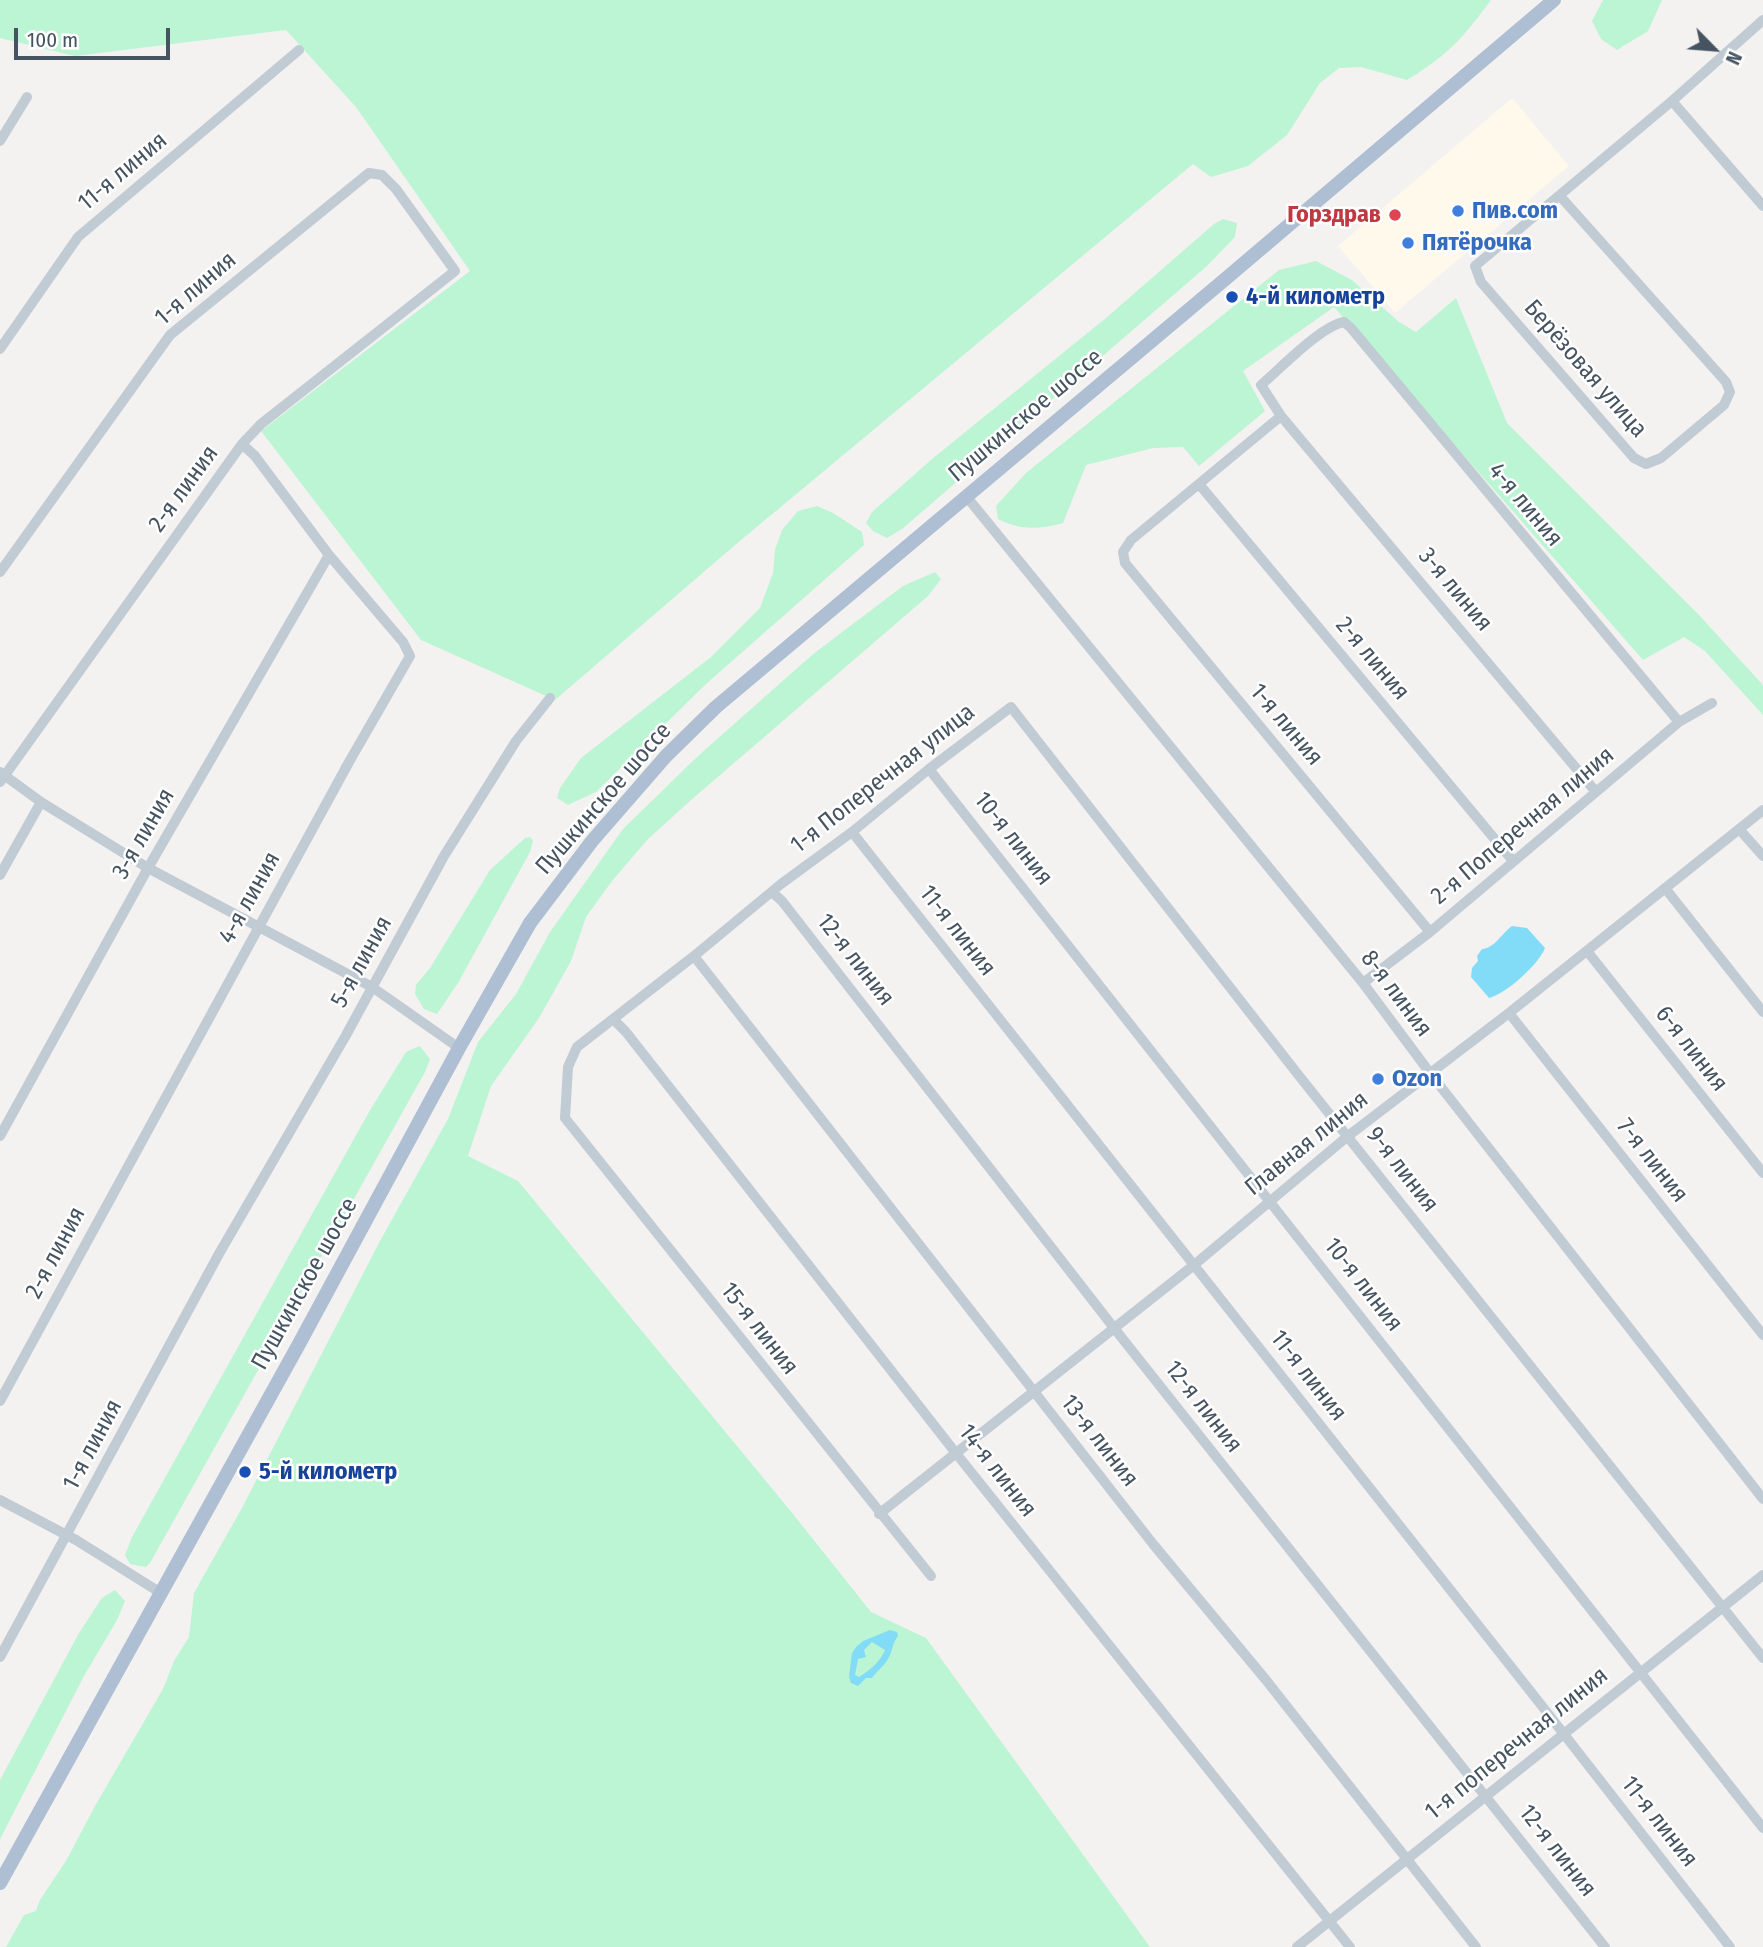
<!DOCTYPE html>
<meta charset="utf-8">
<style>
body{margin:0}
#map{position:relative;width:1763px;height:1947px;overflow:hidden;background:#f4f1f1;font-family:"Fira Sans Condensed",sans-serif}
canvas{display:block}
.north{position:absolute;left:1679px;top:14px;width:70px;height:70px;-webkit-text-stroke:5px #fff;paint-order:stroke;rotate:115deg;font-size:19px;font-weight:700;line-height:28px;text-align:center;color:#465461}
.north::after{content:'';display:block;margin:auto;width:24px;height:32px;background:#465461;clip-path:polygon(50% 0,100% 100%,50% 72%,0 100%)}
.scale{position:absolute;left:14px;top:28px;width:156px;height:32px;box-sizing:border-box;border:4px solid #465461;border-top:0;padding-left:9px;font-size:21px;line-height:24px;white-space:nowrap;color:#465461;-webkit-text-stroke:5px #fff;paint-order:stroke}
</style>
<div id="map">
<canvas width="1763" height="1947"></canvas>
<div class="north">N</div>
<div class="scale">100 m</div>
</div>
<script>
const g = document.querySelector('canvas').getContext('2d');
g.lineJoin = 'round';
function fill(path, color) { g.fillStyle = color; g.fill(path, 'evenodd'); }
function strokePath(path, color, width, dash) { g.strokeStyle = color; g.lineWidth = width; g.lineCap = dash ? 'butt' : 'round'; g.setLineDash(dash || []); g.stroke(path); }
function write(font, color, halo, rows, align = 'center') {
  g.font = font + ' "Fira Sans Condensed",sans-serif'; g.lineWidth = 5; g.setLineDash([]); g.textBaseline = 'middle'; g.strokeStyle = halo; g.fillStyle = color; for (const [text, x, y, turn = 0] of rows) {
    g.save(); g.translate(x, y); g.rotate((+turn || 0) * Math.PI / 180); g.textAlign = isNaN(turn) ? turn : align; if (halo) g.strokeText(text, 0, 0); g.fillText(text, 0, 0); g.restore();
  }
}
fill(new Path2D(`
 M1512 98 1569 166 1395 313 1338 246Z`), '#fef9ea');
fill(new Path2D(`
 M0 0H1491C1463 38 1448 55 1407 80L1361 67 1339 68 1320 83 1287 135 1248 166 1211 177 1193 164 735 545 555 700 421 640 261 431 470 271 356 107 286 30 75 56 0 38Z
 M1603 0H1662L1648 31 1617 50 1601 39 1592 21Z
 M1223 219 1237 223 1235 237 1207 266 902 529 887 538 873 531 866 523 872 512 932 459 1106 318 1214 224Z
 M1316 261 1352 280 1399 322 1416 332 1456 298 1507 423 1699 615 1763 685V715L1705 651 1684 637 1643 660 1334 307 1243 371 1265 411 1199 466 1183 447 1153 448 1086 465 1063 523C1040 529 1021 531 998 519L996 506 1026 473 1279 270Z
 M817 506 833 513 862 532 864 545 706 684 596 792 568 805 557 798 560 788 581 758 711 657 760 608 773 573 775 550 782 530 798 511Z
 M935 572 941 579 928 596 691 800 647 840 612 881 586 917 571 961 539 1018 491 1086 468 1156 518 1181 789 1509 871 1612 926 1638 1150 1947H6L24 1915 36 1911 40 1900 66 1861 95 1806 163 1689 174 1661 189 1637 194 1593 243 1506 380 1241 448 1119 478 1042 516 994 550 932 623 829 698 756 812 655 903 586Z
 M530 837 533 841 530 852 458 983 437 1014 424 1009 415 994 416 985 430 968 490 870 525 838Z
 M420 1046 430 1059 425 1072 150 1563 146 1567 130 1564 125 1555 132 1537 369 1112 406 1052Z
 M115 1590 125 1601 117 1620 84 1676 0 1839V1780L79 1633 102 1598Z`), '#bbf5d3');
fill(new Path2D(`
 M1512 926 1527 928 1545 948C1539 964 1506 994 1489 998L1471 977 1472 968 1478 961 1477 956 1482 949C1495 948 1501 934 1512 926Z
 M890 1630 897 1632 898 1636C892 1643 893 1651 888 1659 884 1666 877 1671 872 1678H866L858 1686 851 1683 849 1677 852 1653 856 1647 863 1641ZM872 1642 885 1650C881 1661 869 1671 859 1677L855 1675 858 1659 866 1657 864 1650Z`), '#83dcf7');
strokePath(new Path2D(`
 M1672 101 1763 206
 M0 141 27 97
 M1560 196 1726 382 1730 392 1724 405 1661 458 1646 464 1634 458 1481 282 1475 266 1672 101 1763 20
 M0 349 78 237 299 50
 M1281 416 1131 540 1123 552 1125 563 1430 932
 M1199 484 1513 861
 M966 496 1363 983 1430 1073 1763 1499
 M0 572 170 335 369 173 382 175 396 189 455 271 261 424 242 444 0 782
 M929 769 1763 1828
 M0 772 41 802 148 868 372 987 459 1048
 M1596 792 1281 416 1261 385C1281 368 1321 326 1344 322L1351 328 1679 722
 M1739 829 1763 856
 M852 832 1542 1706 1730 1947
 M0 875 41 802
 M1665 888 1763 1012
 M772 892 782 901 1114 1328 1605 1947
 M1587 951 1763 1173
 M694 956 1153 1544 1266 1680 1476 1947
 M1363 983 1430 932 1679 722 1712 703
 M1509 1013 1763 1335
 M613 1019 626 1032 955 1452 1350 1947
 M0 1136 148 868 329 555
 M0 1401 349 762 410 656 403 642 329 555 255 456 242 444
 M0 1500 76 1540 161 1593
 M879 1514 1194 1265 1348 1136 1509 1013 1763 810
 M931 1576 565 1118 568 1067 577 1047 694 956 781 884 852 832 929 769 1011 707 1300 1077 1763 1658
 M0 1657 220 1252 345 1037 444 856 516 741 550 698
 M1297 1947 1763 1575`), '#c0cbd4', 10);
strokePath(new Path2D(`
 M0 1883 299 1344 459 1048 530 923 592 841 666 756 716 707 1223 281 1554 0`), '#aebfd3', 14);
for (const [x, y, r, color] of [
 [1458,211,7,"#3f7fe0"],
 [1395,215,7,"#e0444e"],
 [1408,243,7,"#3f7fe0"],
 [1232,297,7,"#1a4fb4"],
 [1378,1079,7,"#3f7fe0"],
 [245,1472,7,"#1a4fb4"]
]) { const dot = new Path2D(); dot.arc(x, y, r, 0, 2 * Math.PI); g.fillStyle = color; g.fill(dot); strokePath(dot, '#fff', 2.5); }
write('24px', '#465461', '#fff', [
 ["11-я линия",123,172,-40],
 ["1-я линия",196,289,-41],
 ["Берёзовая улица",1585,369,49],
 ["Пушкинское шоссе",1026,416,-40],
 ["2-я линия",184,489,-54],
 ["4-я линия",1525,505,50],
 ["3-я линия",1455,590,50],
 ["2-я линия",1372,659,50],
 ["1-я линия",1286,725,50],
 ["1-я Поперечная улица",883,779,-38],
 ["Пушкинское шоссе",604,799,-49],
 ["2-я Поперечная линия",1523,826,-40],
 ["3-я линия",144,834,-60],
 ["10-я линия",1013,839,52],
 ["4-я линия",250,898,-61],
 ["11-я линия",957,931,52],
 ["12-я линия",855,960,52],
 ["5-я линия",362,962,-61],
 ["8-я линия",1396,994,53],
 ["6-я линия",1691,1049,52],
 ["Главная линия",1307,1144,-39],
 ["7-я линия",1652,1161,52],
 ["9-я линия",1402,1170,52],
 ["2-я линия",56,1253,-62],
 ["Пушкинское шоссе",305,1284,-61],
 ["10-я линия",1363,1285,52],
 ["15-я линия",759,1329,52],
 ["11-я линия",1308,1376,52],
 ["12-я линия",1203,1407,52],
 ["13-я линия",1099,1441,52],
 ["1-я линия",93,1445,-62],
 ["14-я линия",997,1471,52],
 ["1-я поперечная линия",1517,1744,-39],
 ["11-я линия",1659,1822,52],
 ["12-я линия",1557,1851,52]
]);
write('bold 24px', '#366cbe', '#fff', [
 ["Пив.com",1472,211],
 ["Пятёрочка",1422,243],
 ["Ozon",1392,1079]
], 'left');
write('bold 24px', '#be3a42', '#fff', [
 ["Горздрав",1381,215]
], 'right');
write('bold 24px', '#164399', '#fff', [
 ["4-й километр",1246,297],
 ["5-й километр",259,1472]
], 'left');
</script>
